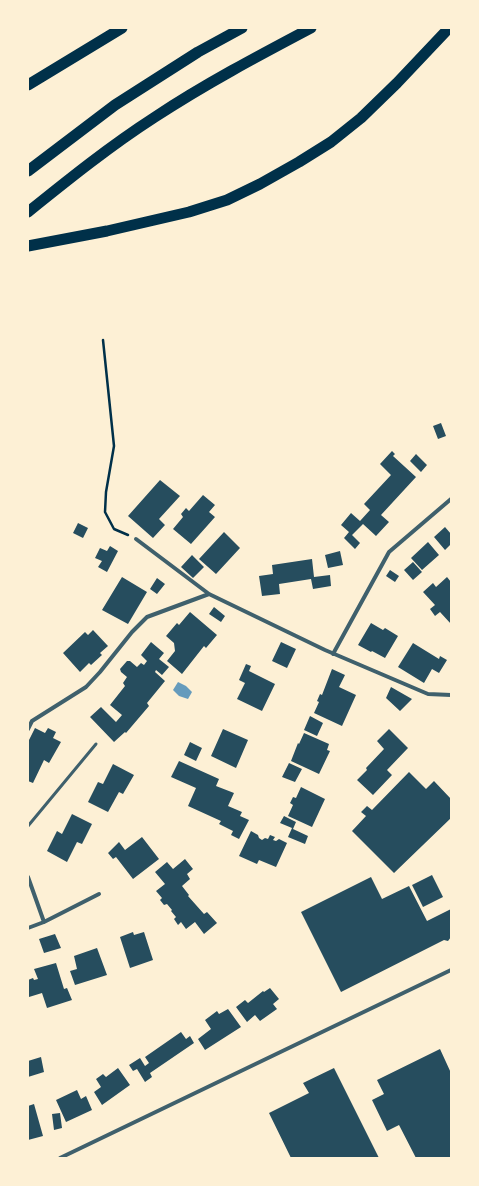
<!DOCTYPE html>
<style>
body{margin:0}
#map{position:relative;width:479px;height:1186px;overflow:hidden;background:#fdf0d5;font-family:"Titillium Web",sans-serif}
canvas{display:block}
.frame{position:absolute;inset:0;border:29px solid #fdf0d5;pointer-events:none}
</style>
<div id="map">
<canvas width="479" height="1186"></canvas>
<div class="frame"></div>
</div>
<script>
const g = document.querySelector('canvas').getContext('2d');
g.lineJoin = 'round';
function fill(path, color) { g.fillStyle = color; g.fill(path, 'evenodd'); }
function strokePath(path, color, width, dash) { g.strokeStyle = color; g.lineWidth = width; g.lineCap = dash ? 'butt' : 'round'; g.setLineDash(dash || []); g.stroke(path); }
fill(new Path2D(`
 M178 682 186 686 192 692 188 699 179 696 173 690Z`), '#669bbc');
fill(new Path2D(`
 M441 423 446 436 438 439 433 426Z
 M392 451 395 454 393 456 416 477 381 515 389 522 376 536 363 524 352 535 360 543 355 549 344 538 349 532 341 525 351 513 360 521 370 510 364 504 391 475 380 464Z
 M416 454 427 465 421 472 410 461Z
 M160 480 180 496 159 519 165 525 153 538 128 516Z
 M203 495 215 505 209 512 215 517 191 544 173 529 183 517 181 514 186 508 189 511Z
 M78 523 88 528 83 538 73 533Z
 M445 527 451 534V544L445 550 434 537Z
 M224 532 240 548 216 574 199 559Z
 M428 542 439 555 422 570 411 558Z
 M110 546 118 551 107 572 98 567 102 561 95 558 100 548 107 551Z
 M340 551 343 565 328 568 325 555Z
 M192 555 204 567 193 578 181 567Z
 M312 559 314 577 330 575 331 586 313 589 311 579 279 584 280 594 262 596 259 576 273 574 272 565Z
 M413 562 422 572 413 580 404 570Z
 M390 570 399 576 395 582 386 576Z
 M122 577 147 592 128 624 102 610Z
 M447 577 451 582V624L440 612 435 616 430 609 435 605 423 592 433 583 436 587Z
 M157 578 165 584 157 594 150 589Z
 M214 607 225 616 221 622 209 614Z
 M190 612 217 635 206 648 204 646 182 674 167 661 175 651 174 643 166 636 177 623 179 625Z
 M371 623 383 630 385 628 398 636 385 658 372 651 371 652 358 645Z
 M93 630 108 646 100 653 102 655 91 665 89 663 80 672 63 653 85 632 88 635Z
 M151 642 164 653 159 659 169 667 162 675 156 670 155 672 165 681 147 703 149 706 126 733 125 732 114 742 90 717 101 707 116 722 122 715 110 705 125 686 123 683 127 677 121 672 120 669 127 661H130L137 667 141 663 144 665 147 661 141 655Z
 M281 642 296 649 287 668 272 661Z
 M413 643 439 659 440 656 447 660 439 673 432 669 424 683 398 667Z
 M246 664 251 666 249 671 275 684 262 711 237 699 245 683 239 680Z
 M332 669 345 675 339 687 356 695 342 726 314 713 319 702 317 701 320 694 322 695Z
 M391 687 412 699 400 711 386 698Z
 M310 716 323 723 317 736 304 730Z
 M35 728 45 733 48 728 56 732 53 738 61 742 49 763 44 760 33 783 28 781V742Z
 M223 729 248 740 236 768 211 756Z
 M389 729 408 748 387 770 392 775 373 795 357 780 367 770 366 768 384 749 377 741Z
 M304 733 329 744 327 750 330 751 319 774 291 761 298 743 299 744Z
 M190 742 202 748 196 761 184 755Z
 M179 761 219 779 216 786 234 793 228 806 242 812 240 816 249 820 239 839 231 835 233 831 219 824 221 821 188 806 196 788 171 777Z
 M289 763 302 769 295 782 282 777Z
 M113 764 134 775 123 794 119 792 108 812 88 802 98 782 103 784Z
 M409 772 426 789 434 781 451 799V818L394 873 352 831 366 816 361 812 367 806 372 810Z
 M301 787 325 799 312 827 288 816 293 805 290 803 293 797 296 798Z
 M72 814 92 824 82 844 77 842 67 862 47 851 57 831 62 834Z
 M284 816 296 822 293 829 308 836 305 844 288 837 292 828 280 823Z
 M251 831 258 835 259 838 262 840 265 838 268 839 270 835 275 837 273 840 276 841 279 839 287 843 276 867 259 860 257 864 239 856Z
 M142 837 159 859 133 879 116 857 113 859 108 853 119 842 125 850Z
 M185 859 193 869 187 874 190 879 182 886 189 895 188 896 204 914 207 912 217 923 204 934 195 922 186 929 181 922 178 925 174 919 176 917 171 911 172 910 167 904 164 905 160 900 162 898 156 891 165 884 155 872 167 862 173 869Z
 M432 875 443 897 423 907 412 885Z
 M371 877 382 899 409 886 427 921 451 909V937L448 941 444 940 341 992 301 912Z
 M133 932 134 935 144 932 153 960 130 968 120 937Z
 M55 934 61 948 44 953 39 939Z
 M97 948 107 975 75 985 70 971 77 969 74 956Z
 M56 963 64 989 67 988 72 1000 47 1008 42 993 29 997 28 980 33 978 34 980 38 979 34 969Z
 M270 988 279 999 273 1004 277 1009 260 1021 255 1015 247 1022 236 1007 245 1000 248 1003 263 991 264 992Z
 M228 1009 241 1027 205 1050 198 1039 211 1029 205 1020 217 1011 219 1014Z
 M181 1032 186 1039 190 1036 194 1043 150 1073 152 1077 145 1082 137 1069 133 1071 129 1065 140 1058 145 1066 149 1063 145 1057Z
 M440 1049 451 1073V1158H416L399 1125 387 1131 372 1100 384 1094 377 1080Z
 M41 1057 44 1072 28 1077V1061Z
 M118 1068 130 1085 102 1105 94 1092 101 1087 96 1079 103 1074 106 1077Z
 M334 1068 379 1158H291L269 1113 309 1093 303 1083Z
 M77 1090 81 1099 86 1096 92 1110 66 1122 56 1100Z
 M34 1104 43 1136 28 1140V1106Z
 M60 1113 62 1128 54 1130 52 1114Z`), '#264d5e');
strokePath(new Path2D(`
 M103 340 114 446 106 492 105 512 114 529 128 535`), '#003049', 2.5);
strokePath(new Path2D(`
 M28 826 96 744`), '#3f606c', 3);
strokePath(new Path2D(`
 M136 539 209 594 325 650 428 694 451 695
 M333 654 389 552 451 499
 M28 729 32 721 86 687 100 672 132 632 147 617 209 594
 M28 877 44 922
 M28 928 44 922 99 894
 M60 1158 451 970`), '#3f606c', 4);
strokePath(new Path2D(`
 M28 85 122 28
 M28 171 115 105 198 52 242 28
 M28 212C69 179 110 146 155 117 205 84 258 56 311 28
 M28 246 107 231 189 212 227 200 260 184 299 162 331 142 361 118 397 83 449 28`), '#003049', 11);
</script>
